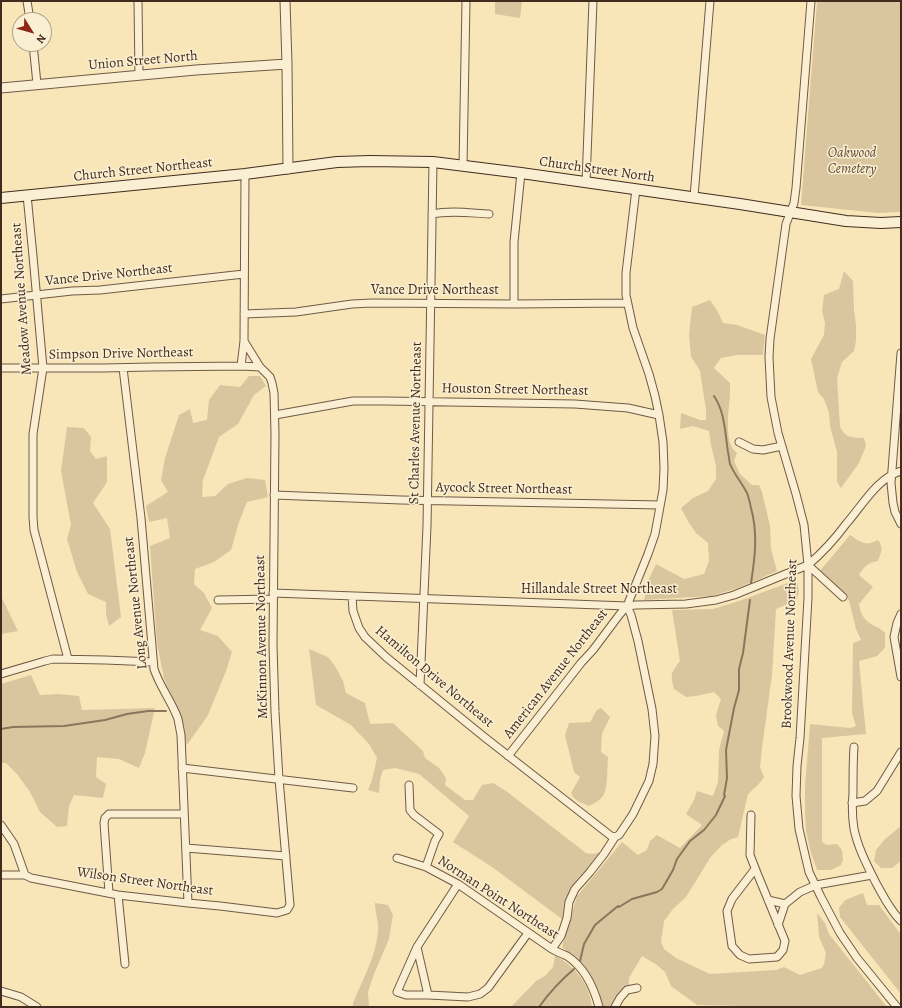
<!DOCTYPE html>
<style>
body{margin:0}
#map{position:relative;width:902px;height:1008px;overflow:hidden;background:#f8e6b9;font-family:Alegreya,serif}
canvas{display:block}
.frame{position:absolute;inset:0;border:2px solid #422c1f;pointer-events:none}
.north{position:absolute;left:12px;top:12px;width:40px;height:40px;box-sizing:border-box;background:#faefd2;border:1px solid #b0a18a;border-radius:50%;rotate:127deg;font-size:11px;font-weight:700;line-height:16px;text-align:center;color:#422c1f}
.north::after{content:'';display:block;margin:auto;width:14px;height:18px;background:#8f2418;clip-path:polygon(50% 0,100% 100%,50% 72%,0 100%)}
</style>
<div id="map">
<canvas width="902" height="1008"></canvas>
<div class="frame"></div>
<div class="north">N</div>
</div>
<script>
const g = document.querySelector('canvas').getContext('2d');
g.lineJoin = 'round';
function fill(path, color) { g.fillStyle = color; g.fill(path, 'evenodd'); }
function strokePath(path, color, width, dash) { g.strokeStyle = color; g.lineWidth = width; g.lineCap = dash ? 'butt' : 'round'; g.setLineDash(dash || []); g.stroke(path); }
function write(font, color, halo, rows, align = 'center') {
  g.font = font + ' Alegreya,serif'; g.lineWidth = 3; g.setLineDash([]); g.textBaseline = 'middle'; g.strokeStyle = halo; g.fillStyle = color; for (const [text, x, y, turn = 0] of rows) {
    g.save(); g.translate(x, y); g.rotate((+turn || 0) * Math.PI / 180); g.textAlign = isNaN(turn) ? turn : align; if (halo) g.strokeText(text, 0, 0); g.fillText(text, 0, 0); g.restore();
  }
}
fill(new Path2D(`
 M495 1H522L520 18 495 14Z
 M817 1H901V212L878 213 801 205Z
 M844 271 853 281 854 310 856 325V341L854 351 842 362 837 378 840 427C847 439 851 437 864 438L866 446 859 463 841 488 837 482V452L830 426 829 413 824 399 818 392 811 359 824 335 825 323 822 311 824 295 839 289Z
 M710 300 718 312 723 323 737 325 765 335 763 355H737L721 358 714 368 730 383C730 390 730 398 729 405 728 419 725 444 737 453L734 461 740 474 752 485H759L762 492 770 526 771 549 777 571 738 588 712 596 644 600 648 581 656 564 684 579 704 574 709 561 708 543 696 533 689 523 681 508 693 498 708 491 716 479V466L711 445 709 431 693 426 680 429 681 413 700 420H706V410L700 371 694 361 691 357 689 334 692 307Z
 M249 376H260L266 386 254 395 238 424 219 437 203 480 202 497 215 496 228 484 247 478 265 480 268 497 247 502 239 522 231 550 214 562 195 569 194 584 204 593 212 608 200 630 218 636 232 652 226 671 208 715 187 745 175 706 164 678 157 644 150 546 170 538 167 518 149 522 146 506 168 492 161 480 165 458 179 415 190 409 193 423 207 420 209 400 220 385 240 387Z
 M67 427 84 428 91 437 90 451 96 459 107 456V482L93 503 110 529 121 617 109 626 106 614V602L88 594 77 572 67 539 71 525 61 471Z
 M850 535C861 542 865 547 878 540 884 549 881 552 878 561 867 563 865 566 859 575L873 587 859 604C860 612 863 619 871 624 877 628 879 627 885 633V648L877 656 859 661 866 734 822 738V842L827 845 837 844 842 850 843 860 841 865 831 870H817L811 853 806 831 805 812V785L810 724 850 728 856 726 852 713 853 643 861 640 856 629 849 600 838 587 819 572Z
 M793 581 797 582 799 591 797 600 776 609 772 675 762 748 760 767 764 777 758 785 748 794 738 837 731 839 722 845 710 858 686 897 673 909 664 921 661 942 664 949 676 958 710 974 776 970 784 967 800 975 822 968 824 964 826 953 823 946 819 937 817 913 825 923 829 934 887 1007H781L697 1005 671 986 665 972 657 965 642 956 629 978V985C619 990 615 996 612 1007H603C596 982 581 964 562 947L577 896 622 842 638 855 647 850 650 841 657 835 680 848 702 825 686 814 694 800 697 791 713 796 718 782 719 750 724 731 718 726 716 715 721 699 714 692 696 696 686 697 674 689C670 673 671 673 680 661L672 610 713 609 739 601Z
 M1 596 18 631 1 634Z
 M309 649 328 657 335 666 343 681 346 693 365 703 370 724 393 723 423 751 425 758 439 768 446 778 445 785 465 800H473L482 785 493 783 506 791 586 853 593 854 601 852 592 864 578 878 570 890 565 903 562 919 492 867 453 842 469 816 419 774 395 768 383 770 380 780 379 793 368 790 372 780 377 758 369 744 351 725 316 705Z
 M31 675 40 695 58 694 79 696 82 710 155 708 145 753 139 768 119 759 97 757 96 777 106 784 103 798 74 795 69 806 67 826 57 827 40 812 30 792 17 774 6 763H1V684Z
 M601 708 610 717 602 734 601 752 608 757C607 766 608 786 604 794 601 800 595 803 589 806 582 803 574 801 571 793L580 777 574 772 565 735 569 723 590 722 597 710Z
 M901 826V861L892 868H881L874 861 876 850 884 840Z
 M863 893 867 905H879L899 932H901V994L840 917 839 908 845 900Z
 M375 903 388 905 393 915 389 939 374 974 368 992 369 1007H353V1003C362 981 376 956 378 932 379 922 375 913 375 903Z
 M555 956C575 965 590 985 592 1007H511L536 981 545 976 553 967Z`), '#d9c69f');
strokePath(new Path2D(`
 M714 396C725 412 725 433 728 452 729 456 729 460 730 464 734 474 742 483 747 493 749 498 750 503 751 508 758 533 755 558 751 583
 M1 729 13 727 64 726 105 720 127 714 148 711H166
 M580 961 584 944 595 925 618 906 619 907 632 899 657 892 662 889 673 870 677 859 690 841 704 830 716 815 725 796 724 795 727 778 726 750 734 708 739 690V669L743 653 750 600
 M539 1007C549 993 561 980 574 969`), '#8a765c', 2);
const minor = new Path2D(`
 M27 1 30 20
 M138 1 139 75
 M811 1 796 188 794 203 786 224 770 339 769 357 771 397 778 433 796 494 804 525 808 565V598L800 738 797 766 796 796 799 829 809 872 821 897 831 916 840 933 857 958 897 1007
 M33 44 37 84
 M463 166 466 1
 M586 182 593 1
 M27 195 33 256 43 368 33 434V517L34 530 68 659
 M694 197 710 1
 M432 214C451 210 470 213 489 214
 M1 299 72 291 100 290 244 274
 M514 304V242L521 173
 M244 314 296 312 352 304 372 303 514 304 627 303
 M244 341 260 367
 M901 353 891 483 893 503 895 512 901 524
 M241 366 244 341 245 174
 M1 368H103L151 367 241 366 260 367 270 377 272 383 274 393 275 434 273 645 275 712 279 779 290 905 287 910 277 913 220 906 188 903 118 895 31 878 25 875H1
 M123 368 141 518 154 669C160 687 172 702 178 719 179 724 180 730 181 735L188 903
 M275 415 353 401H386L575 404 628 408 659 415
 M739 442 753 449 763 450 782 446
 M274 495 401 500 660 505
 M808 565 843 597
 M273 593 627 606 636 605 686 604 716 600 734 595 808 565C822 553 835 539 846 524 862 506 877 478 901 471
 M352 596 353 611 359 628 365 637 386 657 483 736 611 836 615 837
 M218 600 273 599
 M901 614 897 623 894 637 901 677
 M1 674 45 661 53 659 105 660 153 662
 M420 685 427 526 433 162
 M854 747C853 762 853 777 853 793 852 805 852 817 854 829 858 848 867 865 876 883 884 897 889 909 901 921
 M508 756 581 663 593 650 620 614 627 606 648 554 655 534 663 490 664 468 663 442 659 415 655 396 649 374 633 328 626 295V273L636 189
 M182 768 353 788
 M409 785 410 810 414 815 439 834 435 841 426 867 458 884 552 949C557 952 562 954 567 956 584 967 594 988 599 1007
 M852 803 865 801 877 791 901 752
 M751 815 750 855 757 873 785 941 783 950 777 957 749 959 740 955 732 946 727 911 732 899 755 869
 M1 825 14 844 25 875
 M186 848 286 856
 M397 858 426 867
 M458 884 417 947 397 992 406 995H428L468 997 480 994 488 988 528 933
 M109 893 104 823 105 818 109 814H184
 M118 895 125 964
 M768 900 785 904
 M778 925 785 904 800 892 816 885 872 875
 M417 947 428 995
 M552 949 561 936 567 918 569 902 575 889 590 872 604 854 615 837 619 835 633 814 649 781 653 764 655 736 652 709 638 641 631 615 627 606
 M1 991 21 997 37 1007
 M615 1007 620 998 627 990 637 988`);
const tertiary = new Path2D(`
 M285 1 287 64 288 169
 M1 88 196 70 287 64`);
const secondary = new Path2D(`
 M1 198 245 174 337 162 370 161 433 162 521 173 740 204 846 221 881 223 901 222`);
strokePath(minor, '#705a46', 9);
strokePath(tertiary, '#705a46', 11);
strokePath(secondary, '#422c1f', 12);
strokePath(minor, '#faefd2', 7);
strokePath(tertiary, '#faefd2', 9);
strokePath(secondary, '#faefd2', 10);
write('14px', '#422c1f', '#faefd2', [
 ["Union Street North",143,61,-5],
 ["Church Street Northeast",143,170,-6],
 ["Church Street North",597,170,8],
 ["Vance Drive Northeast",109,275,-6],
 ["Vance Drive Northeast",435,291],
 ["Meadow Avenue Northeast",22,299,-94],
 ["Simpson Drive Northeast",121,354,-1],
 ["Houston Street Northeast",515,390,1],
 ["St Charles Avenue Northeast",416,423,-89],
 ["Aycock Street Northeast",504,489,1],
 ["Hillandale Street Northeast",599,590],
 ["Long Avenue Northeast",136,603,-96],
 ["McKinnon Avenue Northeast",262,637,-91],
 ["Brookwood Avenue Northeast",790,644,-88],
 ["American Avenue Northeast",556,674,-52],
 ["Hamilton Drive Northeast",434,677,40],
 ["Wilson Street Northeast",145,882,8],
 ["Norman Point Northeast",498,898,33]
]);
write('italic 14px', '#604b39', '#faefd2', [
 ["Oakwood",852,154],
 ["Cemetery",852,170]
]);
</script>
